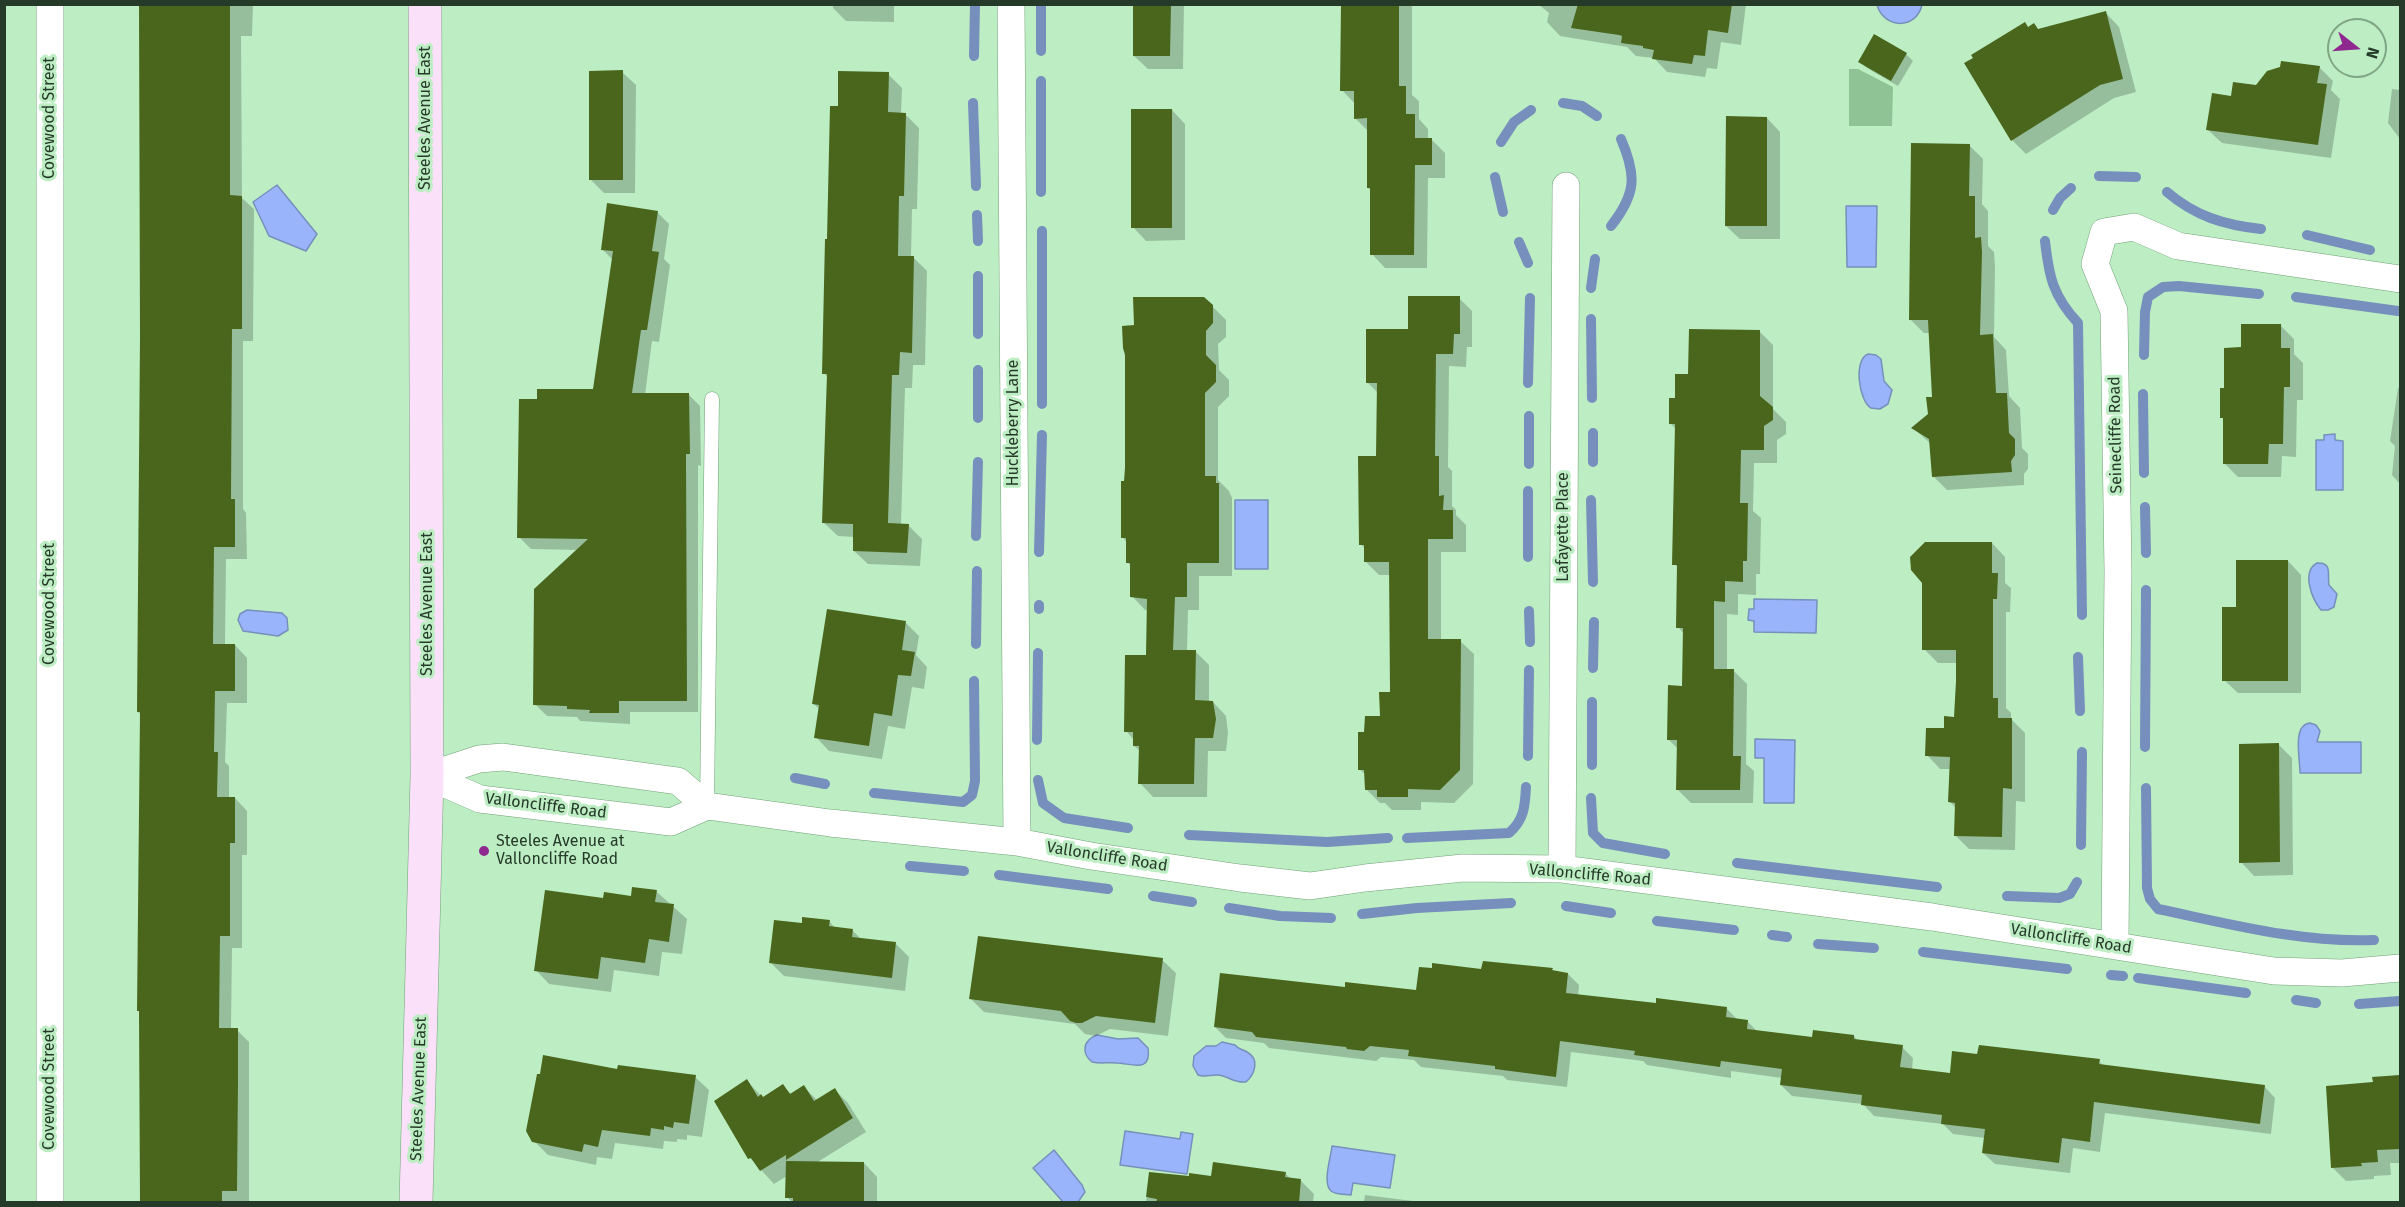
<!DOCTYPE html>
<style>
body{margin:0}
#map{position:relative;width:2405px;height:1207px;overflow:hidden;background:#bdeec3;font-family:"Fira Sans",sans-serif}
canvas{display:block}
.frame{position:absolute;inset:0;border:6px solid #263a29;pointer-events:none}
.north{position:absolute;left:2327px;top:18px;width:60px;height:60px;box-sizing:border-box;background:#bdeec3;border:2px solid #81a685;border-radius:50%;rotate:107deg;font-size:16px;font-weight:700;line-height:24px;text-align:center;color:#263a29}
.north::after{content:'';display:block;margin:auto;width:21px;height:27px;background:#90298f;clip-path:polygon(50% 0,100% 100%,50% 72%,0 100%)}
</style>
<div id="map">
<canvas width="2405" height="1207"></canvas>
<div class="frame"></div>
<div class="north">N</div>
</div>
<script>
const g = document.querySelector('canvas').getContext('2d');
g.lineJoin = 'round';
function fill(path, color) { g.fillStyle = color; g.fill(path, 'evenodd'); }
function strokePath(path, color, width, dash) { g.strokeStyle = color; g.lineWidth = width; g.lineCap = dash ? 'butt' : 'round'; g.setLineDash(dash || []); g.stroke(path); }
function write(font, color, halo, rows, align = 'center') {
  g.font = font + ' "Fira Sans",sans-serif'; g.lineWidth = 6; g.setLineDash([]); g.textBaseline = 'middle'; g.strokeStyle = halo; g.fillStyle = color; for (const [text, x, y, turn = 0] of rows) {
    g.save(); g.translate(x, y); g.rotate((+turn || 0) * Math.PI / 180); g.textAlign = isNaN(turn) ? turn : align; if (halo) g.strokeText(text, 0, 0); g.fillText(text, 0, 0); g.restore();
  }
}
fill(new Path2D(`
 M1849 69H1858L1893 87 1892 126H1849Z`), '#8fc396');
const water = new Path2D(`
 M1877 5V4L1922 5C1916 30 1884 29 1877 5Z
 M277 185 317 234 306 251 269 236 253 202Z
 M1846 206H1877L1876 267H1847Z
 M1868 354 1876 355 1881 359 1884 381 1892 390 1888 404 1880 409 1871 408C1859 401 1853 360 1868 354Z
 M2335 434V440L2343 441V490H2316V440H2324V435Z
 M1235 500H1268V569H1235Z
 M2317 563C2333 562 2327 575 2329 585L2337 594 2334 607 2328 610H2321C2312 599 2301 572 2317 563Z
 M1754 599 1817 600 1816 633 1754 632V621L1748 620 1749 609H1754Z
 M247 610 282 613 287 618 288 630 278 636 243 631 238 620 240 614Z
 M2310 723 2316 725 2320 731 2317 742H2361V773H2300C2300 758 2292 725 2310 723Z
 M1755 739 1795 740 1794 803H1764V758H1755Z
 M1097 1035 1118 1039 1138 1038 1148 1048C1152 1074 1130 1063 1117 1063 1108 1062 1101 1064 1092 1062 1081 1053 1083 1040 1097 1035Z
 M1222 1042 1235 1045C1239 1050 1242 1049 1247 1052 1260 1059 1255 1074 1246 1082 1236 1083 1232 1079 1223 1076 1215 1073 1206 1078 1198 1075L1193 1066 1194 1056 1206 1046H1216Z
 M1125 1131 1180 1139 1181 1132 1193 1134 1187 1174 1120 1165Z
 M1332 1146 1395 1155 1390 1188 1353 1183 1351 1195C1345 1194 1336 1195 1331 1191 1322 1183 1331 1157 1332 1146Z
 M1054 1150 1082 1185 1085 1192 1078 1202H1063L1033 1168Z`);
fill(water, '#9ab4fb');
strokePath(water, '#778fbc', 1.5);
fill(new Path2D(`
 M141 4H253L252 36H241L242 198 254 209 253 341H243V509L246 513 247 559H226L225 645H235L247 658V703H227L225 762 229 766V798H235L247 811V855H242V948H232L231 1030H237L249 1042V1202H142L141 715 138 712 142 336Z
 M833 4H894V22L846 21 833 8Z
 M1135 4H1184L1183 69H1148L1134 56Z
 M1342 4H1410L1412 7V95L1419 101V119L1428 129V139H1431L1445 153V178H1428L1427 268H1385L1372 254V191L1368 188V131L1355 118V104L1342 90Z
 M1538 4H1746L1741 45 1721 42 1717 69 1707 68 1705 77 1667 72 1654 58 1636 56 1627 47 1560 36 1547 22 1549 13Z
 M2106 13 2119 27 2136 92 2114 98 2026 154 2012 140 2039 30Z
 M1875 36 1906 54 1913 61 1898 86 1867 68 1860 62Z
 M2319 67 2333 81 2331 90 2340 99 2331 158 2222 143 2208 130 2233 97 2256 87 2282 68Z
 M622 72 636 85 635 193H604L591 180Z
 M888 74 902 88 901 114H905L919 128 917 209H912L911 258H914L927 271 925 365H913L912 388H905L901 525H908L922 539 920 566 868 564 854 551V537L838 536 824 523 828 378 824 373 829 240 839 108Z
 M2392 89 2400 90V139L2388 123Z
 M1172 110 1185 124V240L1146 241 1133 227Z
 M1767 118 1780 132V239H1740L1726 226Z
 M1969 145 1983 159 1982 204 1988 211V246L1994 252 1995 266 1994 337 2006 350 2009 396 2020 408 2022 448 2028 454V469L2024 474V485L1947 490 1933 476 1931 444 1913 428 1929 414 1934 398 1930 333H1924L1910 319Z
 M657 212 669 224 664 259 670 265 659 342 652 341 645 395 688 394 700 406 701 466 698 465V712H630V724L580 721 577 717 547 716 535 704 578 550 531 549 519 537 538 401 594 391 613 260 602 249Z
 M1459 298 1472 311V347H1467L1466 367 1449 366 1448 467 1452 471V506L1456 510V515L1466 525V552H1441V641H1460L1474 654 1473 784 1454 803 1421 802V810H1392L1385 803H1380L1366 789V775L1359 769 1366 733 1381 717 1391 693V575H1379L1365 561V549L1361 544 1378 458V393L1367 382 1410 330Z
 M1212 306 1226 320V337L1218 344 1219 370 1229 380V396L1218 407V480L1229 491 1232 498V576H1199V610H1188L1187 651 1196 652 1209 665V702H1213L1226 716 1228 733 1226 751H1208L1207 797H1153L1140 783V751L1134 746V740L1126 731 1148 657 1149 610H1145L1132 596V567L1127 562V542L1123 538 1135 327Z
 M2281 326 2294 339V354L2303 363V400H2297L2296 457 2282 456 2281 477H2238L2224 463 2225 420 2221 417 2225 390 2242 349Z
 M1759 331 1773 345V409L1786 422V434L1777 440V463H1754L1753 511 1761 518 1760 574H1756V595L1738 594V615L1727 614V670H1733L1747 684 1746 764 1754 771 1753 803H1691L1677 789 1678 749 1669 740 1684 687V634L1678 627 1679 568 1674 564 1676 429 1671 424 1677 399 1690 376Z
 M2398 388H2400V484L2392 475 2395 446 2390 441Z
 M1992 543 2005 557V583L2011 588 2010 612H2006V708L2011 713V719L2025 733V802L2016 801 2015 850 1969 849 1955 835 1956 808 1950 802 1951 769H1940L1927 755 1956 718 1957 663H1938L1924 649Z
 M2288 561 2301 575V693H2238L2224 680 2237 608Z
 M905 622 919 636 916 655 927 667 924 689 912 687 905 729 888 726 882 759 829 751 816 737 820 710 814 704Z
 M2279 745 2292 758 2293 875 2254 876 2241 862Z
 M657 892 687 919 682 954 662 952 659 976 614 970 611 992 549 984 536 970 604 900 632 897Z
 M829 921 836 929 853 931 861 939 895 943 909 957 905 991 784 976 770 962 803 925Z
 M1162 960 1176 973 1168 1036 1110 1029 1096 1036 1085 1034 1075 1024 984 1012 971 999Z
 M1552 970 1555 972 1568 974 1579 985 1578 996 1657 1005 1726 1008 1738 1020 1747 1021 1758 1032 1813 1039 1854 1036 1858 1041 1902 1047 1913 1058 1912 1070 1951 1075 2099 1061 2104 1066 2264 1086 2275 1098 2271 1134 2105 1113 2100 1152 2073 1148 2070 1173 1995 1164 1983 1153 1985 1138 1953 1134 1943 1124 1874 1116 1863 1104 1792 1096 1781 1085 1782 1078 1731 1071V1078L1647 1065 1643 1061 1571 1052 1567 1087 1507 1080 1503 1076 1421 1067 1414 1060 1381 1057 1376 1061 1269 1048 1264 1043 1226 1038 1215 1027 1346 989 1418 992 1483 971Z
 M619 1071 695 1077 709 1090 702 1137 687 1135V1140L677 1139V1142L664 1141 663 1149 615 1143 612 1159 597 1157 596 1165 548 1155 534 1141Z
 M2400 1075V1163H2390L2391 1175 2374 1176V1179L2346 1181 2332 1167 2374 1084V1078Z
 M747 1081 764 1099 783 1086 792 1095 804 1087 818 1101 835 1090 848 1103 866 1132 816 1163H864L877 1177V1202H792L787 1197V1176L774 1184 750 1158Z
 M1285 1173 1291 1179 1301 1181 1314 1194 1313 1202H1146L1150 1174 1212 1178Z
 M1365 1195 1421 1202H1364Z`), '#0003');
strokePath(new Path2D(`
 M1041 4V51
 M974 56 975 4
 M1041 81V192
 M973 103 976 186
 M1563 103 1582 106 1597 116
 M1501 142 1514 122 1531 110
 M2099 176 2136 177
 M1495 177 1503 212
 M2167 192C2195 216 2224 225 2261 229
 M2053 210 2060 198 2071 188
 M977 215 978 241
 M1611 226C1636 194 1637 176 1621 139
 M1042 231V404
 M2307 235 2370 250
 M2045 241C2049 277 2053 296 2078 323L2082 615
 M1519 242 1528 263
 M978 276V334
 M1591 288 1595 259
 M2296 297 2398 311
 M1591 319 1592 398
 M2144 355 2145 312 2148 297 2163 287 2179 286 2259 294
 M978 370V418
 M1528 383 1530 298
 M2143 394 2144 473
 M1593 433V462
 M1529 464V416
 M1528 491V557
 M1591 500 1593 582
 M2145 507 2146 553
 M976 536 978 462
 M1039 552 1042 435
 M1039 609V605
 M1529 611 1530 642
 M976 644 977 571
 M2078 657 2080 711
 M1593 668 1594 622
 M1037 740 1038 653
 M2145 747 2146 590
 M1528 756 1529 670
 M1592 765V702
 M795 778 825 784
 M1038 780 1043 803 1064 818 1128 828
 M2146 788 2147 888 2150 899 2158 909C2230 924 2301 943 2374 940
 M874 793 963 802 972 795 975 781 974 681
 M1591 798 1593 833 1603 843 1665 854
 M1189 835 1327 842 1388 838
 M1407 838 1509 833C1524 820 1525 807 1526 787
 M2081 845 2082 752
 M1737 863 1937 887
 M910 866 964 871
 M999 875 1108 889
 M1153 896 1192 902
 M2007 896 2059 898 2070 894 2077 882
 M1566 906 1611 913
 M1229 908 1280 916 1331 918
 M1362 914 1417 908 1511 903
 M1657 921 1734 930
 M1772 935 1787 937
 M1818 944 1874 948
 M1923 952 2067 969
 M2111 975 2123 976
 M2138 978 2246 993
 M2296 1000 2316 1003
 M2359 1004 2400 1001`), '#778fbc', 10);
fill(new Path2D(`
 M139 4H230V195L242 196V329H232L231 499H235V547H214L213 644H235V691H215L214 752H218L217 797H235V843H230V936H220L219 1028H238V1080L237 1191H222V1203H140L139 1011H137L140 712H137L140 336Z
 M1133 4H1171L1170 56H1133Z
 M1341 4H1399V86H1406V114H1415V138H1432V165H1415L1414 255H1370V188H1367V118L1354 119V91H1340Z
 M1578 4H1732L1728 33 1708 30 1705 56 1694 55 1692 64 1652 59 1654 50 1643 48V46L1621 43 1622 36 1619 35 1571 28Z
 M2106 11 2123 79 2100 85 2011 141 1964 63 1973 58 1971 55 2025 22 2028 27 2034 23 2038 29Z
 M1874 34 1907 53 1891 81 1858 62Z
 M2281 61 2320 66 2317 83 2327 84 2318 145 2206 130 2212 93 2231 96 2233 82 2256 85 2267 71 2280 67Z
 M623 70V180H589V71Z
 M838 71 889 72 888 112 906 113 904 196H899L898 256H914L912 353 900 352 899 375H892L888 523 909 524 907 553 853 551V524L822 523 827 374H822L825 239H827L830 106H838Z
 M1131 109H1172V228H1131Z
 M1726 116 1767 117V226H1725Z
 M1911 143 1970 144 1969 196H1975V238L1981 237 1982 252 1980 335 1993 334 1996 393H2007L2009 433 2015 439V455L2011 461 2012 472 1932 477 1929 439 1911 428 1928 414 1926 397H1932L1928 320H1909Z
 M607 203 658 211 652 251 659 252 647 330H641L632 393H689L690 454H686L687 701H619V713H589L590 710 567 709V706L533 705 534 589 588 539 517 538 519 399H537V389H593L613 251 601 250Z
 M1408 296H1460V334H1454L1453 354H1436L1435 456H1439V496L1444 495 1443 510H1453V539H1428V639H1461L1460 770 1440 790 1408 789V797H1377V790H1365L1364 770H1358V732H1364L1365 716H1380L1379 692H1390L1389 562H1364V545H1359L1358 456H1376L1377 383H1366V329H1408Z
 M1133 297H1204L1213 305V323L1206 331V355L1216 365V382L1205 393V476H1216V483H1219V563H1187V597H1175L1173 650H1196L1195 700 1213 701 1216 719 1213 738H1195L1194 784H1138L1139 746H1133V732H1124L1125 655H1146L1147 599 1130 597V563H1126V538H1121V481H1124L1125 468V355L1123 348 1122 326 1134 325Z
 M2241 324H2281V348H2290V387H2284L2283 444H2269L2268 464H2223V418H2220V388H2224V348L2241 347Z
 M1689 329 1760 330V396L1773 407V420L1764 426V450H1741L1740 503H1748L1747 561H1743V582L1725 581V602L1714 601V669H1734L1733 756H1741L1740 790H1676L1677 740H1667L1668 685 1682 686 1683 628H1676L1677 565H1672L1675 424H1669V398H1675V374H1688Z
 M1925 542H1992V573H1998L1997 599H1993V698H1998V718H2012V789L2003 788 2002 837 1954 836 1955 803 1948 802 1950 757 1925 756 1926 728H1944V716L1954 717 1956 681V650H1922V583L1911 570 1910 557Z
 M2236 560H2288V681H2222V607H2236Z
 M827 609 906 621 902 650 915 652 911 676 898 675 892 716 874 713 869 746 814 738 819 705 812 704Z
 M2279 743 2280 862 2239 863V744Z
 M632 887 657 890 655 902 674 904 669 942 649 939 645 963 601 957 598 979 534 971 545 890 603 898 604 892 631 896Z
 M802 917 830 920 829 926 853 929 852 937 896 942 892 978 769 963 774 920 802 923Z
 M978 936 1163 958 1155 1023 1096 1016 1082 1023H1076L1070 1021 1061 1011 969 999Z
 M1483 961 1553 968 1552 970 1568 973 1566 993 1656 1003V998L1727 1007 1726 1017 1748 1020 1747 1029 1812 1037 1813 1030 1854 1035V1039L1903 1045 1900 1067 1950 1073 1952 1051 1977 1054 1979 1045 2100 1059 2099 1064 2265 1085 2260 1124 2094 1102 2090 1142 2062 1138 2059 1163 1982 1153 1985 1129 1941 1124 1942 1115 1861 1105 1862 1095 1780 1085 1782 1069 1721 1061 1720 1067 1634 1055 1635 1051 1560 1041 1556 1077 1495 1069V1066L1408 1056 1409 1050 1370 1046 1364 1051 1347 1049 1346 1047 1256 1037 1252 1032 1214 1027 1220 973 1345 987V982L1416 990 1419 967 1432 968V963L1481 969Z
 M543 1055 617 1069 618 1065 696 1075 689 1124 674 1122 673 1128 664 1126V1130L651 1128 650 1136 602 1130 598 1147 584 1144 582 1152 532 1142 526 1131 537 1074H540Z
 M2400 1075V1149L2377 1150 2378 1162 2361 1163 2362 1166 2331 1168 2326 1086 2373 1082 2372 1077Z
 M747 1079 758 1097 761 1094 763 1097 783 1084 790 1094 804 1085 814 1101 835 1088 853 1118 786 1160V1155L760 1171 751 1158 748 1159 714 1101Z
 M786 1161 864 1162V1203H793V1198H785Z
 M1213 1162 1286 1172 1285 1177 1301 1179 1299 1203H1156L1157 1199 1146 1197 1149 1172 1189 1176V1173L1211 1176Z`), '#49661c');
const service = new Path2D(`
 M707 805 712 399`);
const minor = new Path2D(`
 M1011 4 1017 842
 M427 776 480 799 671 822 707 806 830 823 1017 842 1091 856 1240 878 1310 886 1365 878 1463 868 1562 869 1932 917 2274 971 2342 973 2400 968
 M427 776 479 759 503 757 678 781 707 806
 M1562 869 1566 186
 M2115 946 2118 571 2114 311 2095 264 2104 232 2134 227 2178 246 2400 279
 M50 1202V4`);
const secondary = new Path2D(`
 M416 1202 427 776 425 4`);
strokePath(service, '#71a077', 15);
strokePath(minor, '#71a077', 28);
strokePath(secondary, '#71a077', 34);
strokePath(service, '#fff', 14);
strokePath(minor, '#fff', 27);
strokePath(secondary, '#fae0f9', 33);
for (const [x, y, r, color] of [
 [484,851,6,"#90298f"]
]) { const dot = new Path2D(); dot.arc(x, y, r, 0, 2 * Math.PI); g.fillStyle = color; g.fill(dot); strokePath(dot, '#bdeec3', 2); }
write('16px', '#263a29', '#bdeec3', [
 ["Covewood Street",50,118,-90],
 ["Steeles Avenue East",426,118,-90],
 ["Huckleberry Lane",1014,423,-90],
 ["Seinecliffe Road",2116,435,-91],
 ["Lafayette Place",1564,527,-90],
 ["Covewood Street",50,604,-90],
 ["Steeles Avenue East",428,604,-90],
 ["Valloncliffe Road",546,806,7],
 ["Valloncliffe Road",1107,857,9],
 ["Valloncliffe Road",1590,875,5],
 ["Valloncliffe Road",2071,939,9],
 ["Covewood Street",50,1089,-90],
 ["Steeles Avenue East",419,1089,-88]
]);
write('16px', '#263a29', '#bdeec3', [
 ["Steeles Avenue at",496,842],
 ["Valloncliffe Road",496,860]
], 'left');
</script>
